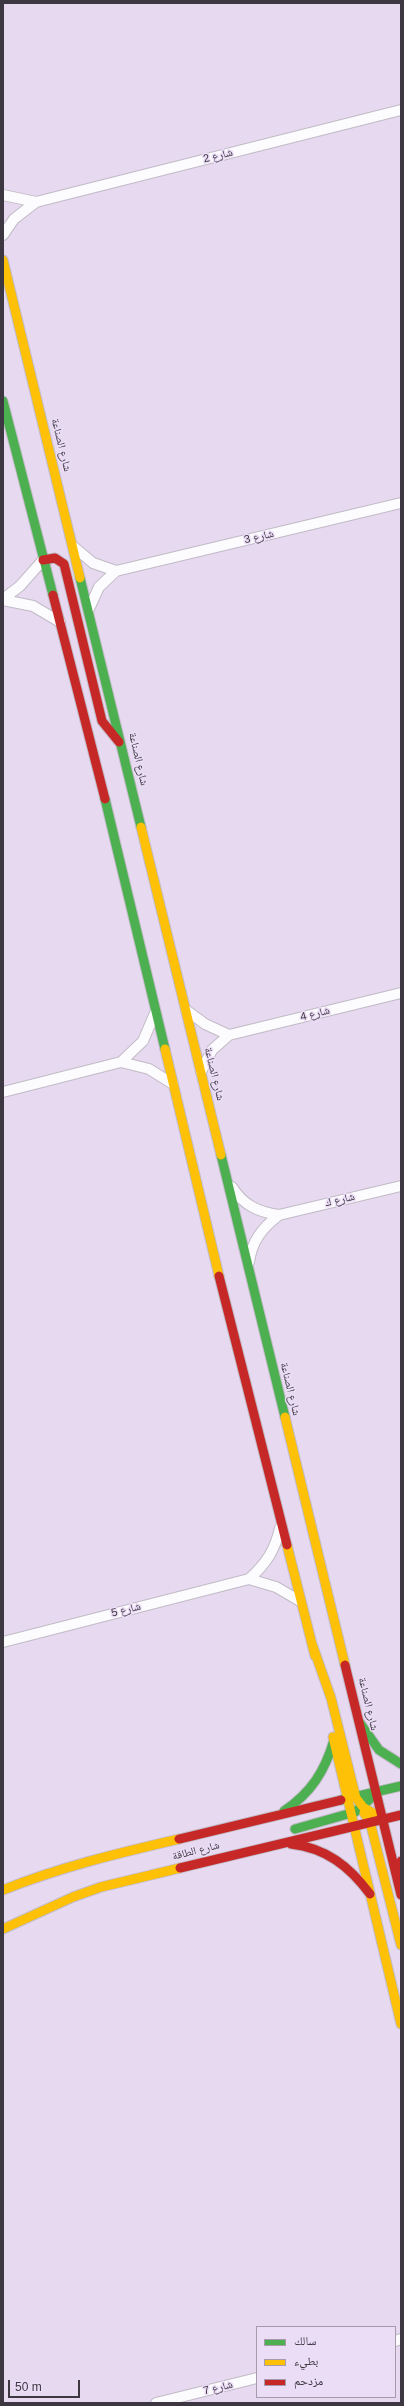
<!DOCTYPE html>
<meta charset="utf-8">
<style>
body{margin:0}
#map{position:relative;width:404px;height:2406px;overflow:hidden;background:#eae3f0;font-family:Helvetica,"Noto Naskh Arabic",sans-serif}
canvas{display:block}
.frame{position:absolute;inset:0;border:4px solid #3c3740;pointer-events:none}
.legend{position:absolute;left:256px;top:2326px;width:140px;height:72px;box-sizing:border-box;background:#ebddf6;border:1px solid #a59bad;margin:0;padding:5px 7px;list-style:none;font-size:12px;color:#3c3740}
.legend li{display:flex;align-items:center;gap:8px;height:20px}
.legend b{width:20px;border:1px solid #a59bad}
.scale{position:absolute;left:8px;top:2380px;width:72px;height:18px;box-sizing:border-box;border:2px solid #3c3740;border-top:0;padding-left:5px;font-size:12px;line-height:14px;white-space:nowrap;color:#3c3740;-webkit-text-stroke:3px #ebddf6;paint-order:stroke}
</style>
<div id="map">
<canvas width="404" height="2406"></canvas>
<div class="frame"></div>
<ul class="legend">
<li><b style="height:5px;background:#4caf50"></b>سالك</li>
<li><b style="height:5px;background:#ffc107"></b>بطيء</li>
<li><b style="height:5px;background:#c62828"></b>مزدحم</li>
</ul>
<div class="scale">50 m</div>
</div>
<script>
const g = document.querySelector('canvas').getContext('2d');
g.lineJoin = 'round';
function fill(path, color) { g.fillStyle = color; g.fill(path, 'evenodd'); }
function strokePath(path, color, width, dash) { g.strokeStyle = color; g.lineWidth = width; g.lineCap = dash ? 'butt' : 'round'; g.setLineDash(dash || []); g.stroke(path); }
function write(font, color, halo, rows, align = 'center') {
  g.font = font + ' Helvetica,"Noto Naskh Arabic",sans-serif'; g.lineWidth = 3; g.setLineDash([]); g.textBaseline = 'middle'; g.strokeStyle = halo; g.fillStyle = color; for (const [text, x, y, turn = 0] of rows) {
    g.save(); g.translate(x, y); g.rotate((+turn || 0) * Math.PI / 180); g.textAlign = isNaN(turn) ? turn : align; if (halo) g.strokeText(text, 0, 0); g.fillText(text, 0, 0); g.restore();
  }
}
fill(new Path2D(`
 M3 3H401V2403H3ZM257 2327H395V2397H257Z`), '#e6d9f0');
const street = new Path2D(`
 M3 195 36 202 401 110
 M3 235 14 219 36 202
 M74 547 93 563 116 571
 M3 599 20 586 43 560
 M3 600 33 606 60 622
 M89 609 99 587 116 571 401 503
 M186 1010 205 1024 229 1035
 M121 1062 143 1041 155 1013
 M201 1072 212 1050 229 1035 401 993
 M3 1092 121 1062 149 1069 173 1084
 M232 1187C243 1205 258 1212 279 1215L401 1186
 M249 1262C252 1241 262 1228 279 1215
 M249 1579 276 1587 300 1601
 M3 1642 249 1579C266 1564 275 1550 280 1528
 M395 2341 401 2339
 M156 2403 257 2378`);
const fast = new Path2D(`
 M3 401 53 595
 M80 578 141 827
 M105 799 165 1049
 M221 1155 285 1417
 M360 1723 379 1750 401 1764
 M341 1800 401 1786
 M284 1811C311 1793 325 1771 334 1740
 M295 1829 355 1812 370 1799`);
const slow = new Path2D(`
 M3 260 80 578
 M141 827 221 1155
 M165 1049 219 1276
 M285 1417 345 1665
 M287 1545 315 1656
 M312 1644 331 1698 356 1798 363 1807 383 1819
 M333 1737 401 2024
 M364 1813 370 1822 401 1945
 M3 1890C60 1867 119 1853 179 1839
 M3 1929 73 1897 101 1887 180 1868`);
const jam = new Path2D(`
 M43 560 55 558 64 564 102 721 119 742
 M53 595 105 799
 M219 1276 287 1545
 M345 1665 401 1895
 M179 1839 341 1800
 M291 1844C326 1848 349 1866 370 1894
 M180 1868 401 1815
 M398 1881 401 1861`);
strokePath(street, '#c1bbc6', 12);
strokePath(fast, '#c1bbc6', 11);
strokePath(slow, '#c1bbc6', 11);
strokePath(jam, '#c1bbc6', 11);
strokePath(street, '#fcfbfd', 10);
strokePath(fast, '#4caf50', 9);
strokePath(slow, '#ffc107', 9);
strokePath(jam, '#c62828', 9);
write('11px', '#3c3740', '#ebddf6', [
 ["شارع 2",218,156,-14],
 ["شارع الصناعة",61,445,76],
 ["شارع 3",259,537,-13],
 ["شارع الصناعة",138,759,77],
 ["شارع 4",315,1014,-14],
 ["شارع الصناعة",214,1074,76],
 ["شارع ك",340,1200,-13],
 ["شارع الصناعة",290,1389,76],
 ["شارع 5",126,1610,-14],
 ["شارع الصناعة",368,1704,76],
 ["شارع الطاقة",196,1851,-14],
 ["شارع 7",218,2388,-14]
]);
</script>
